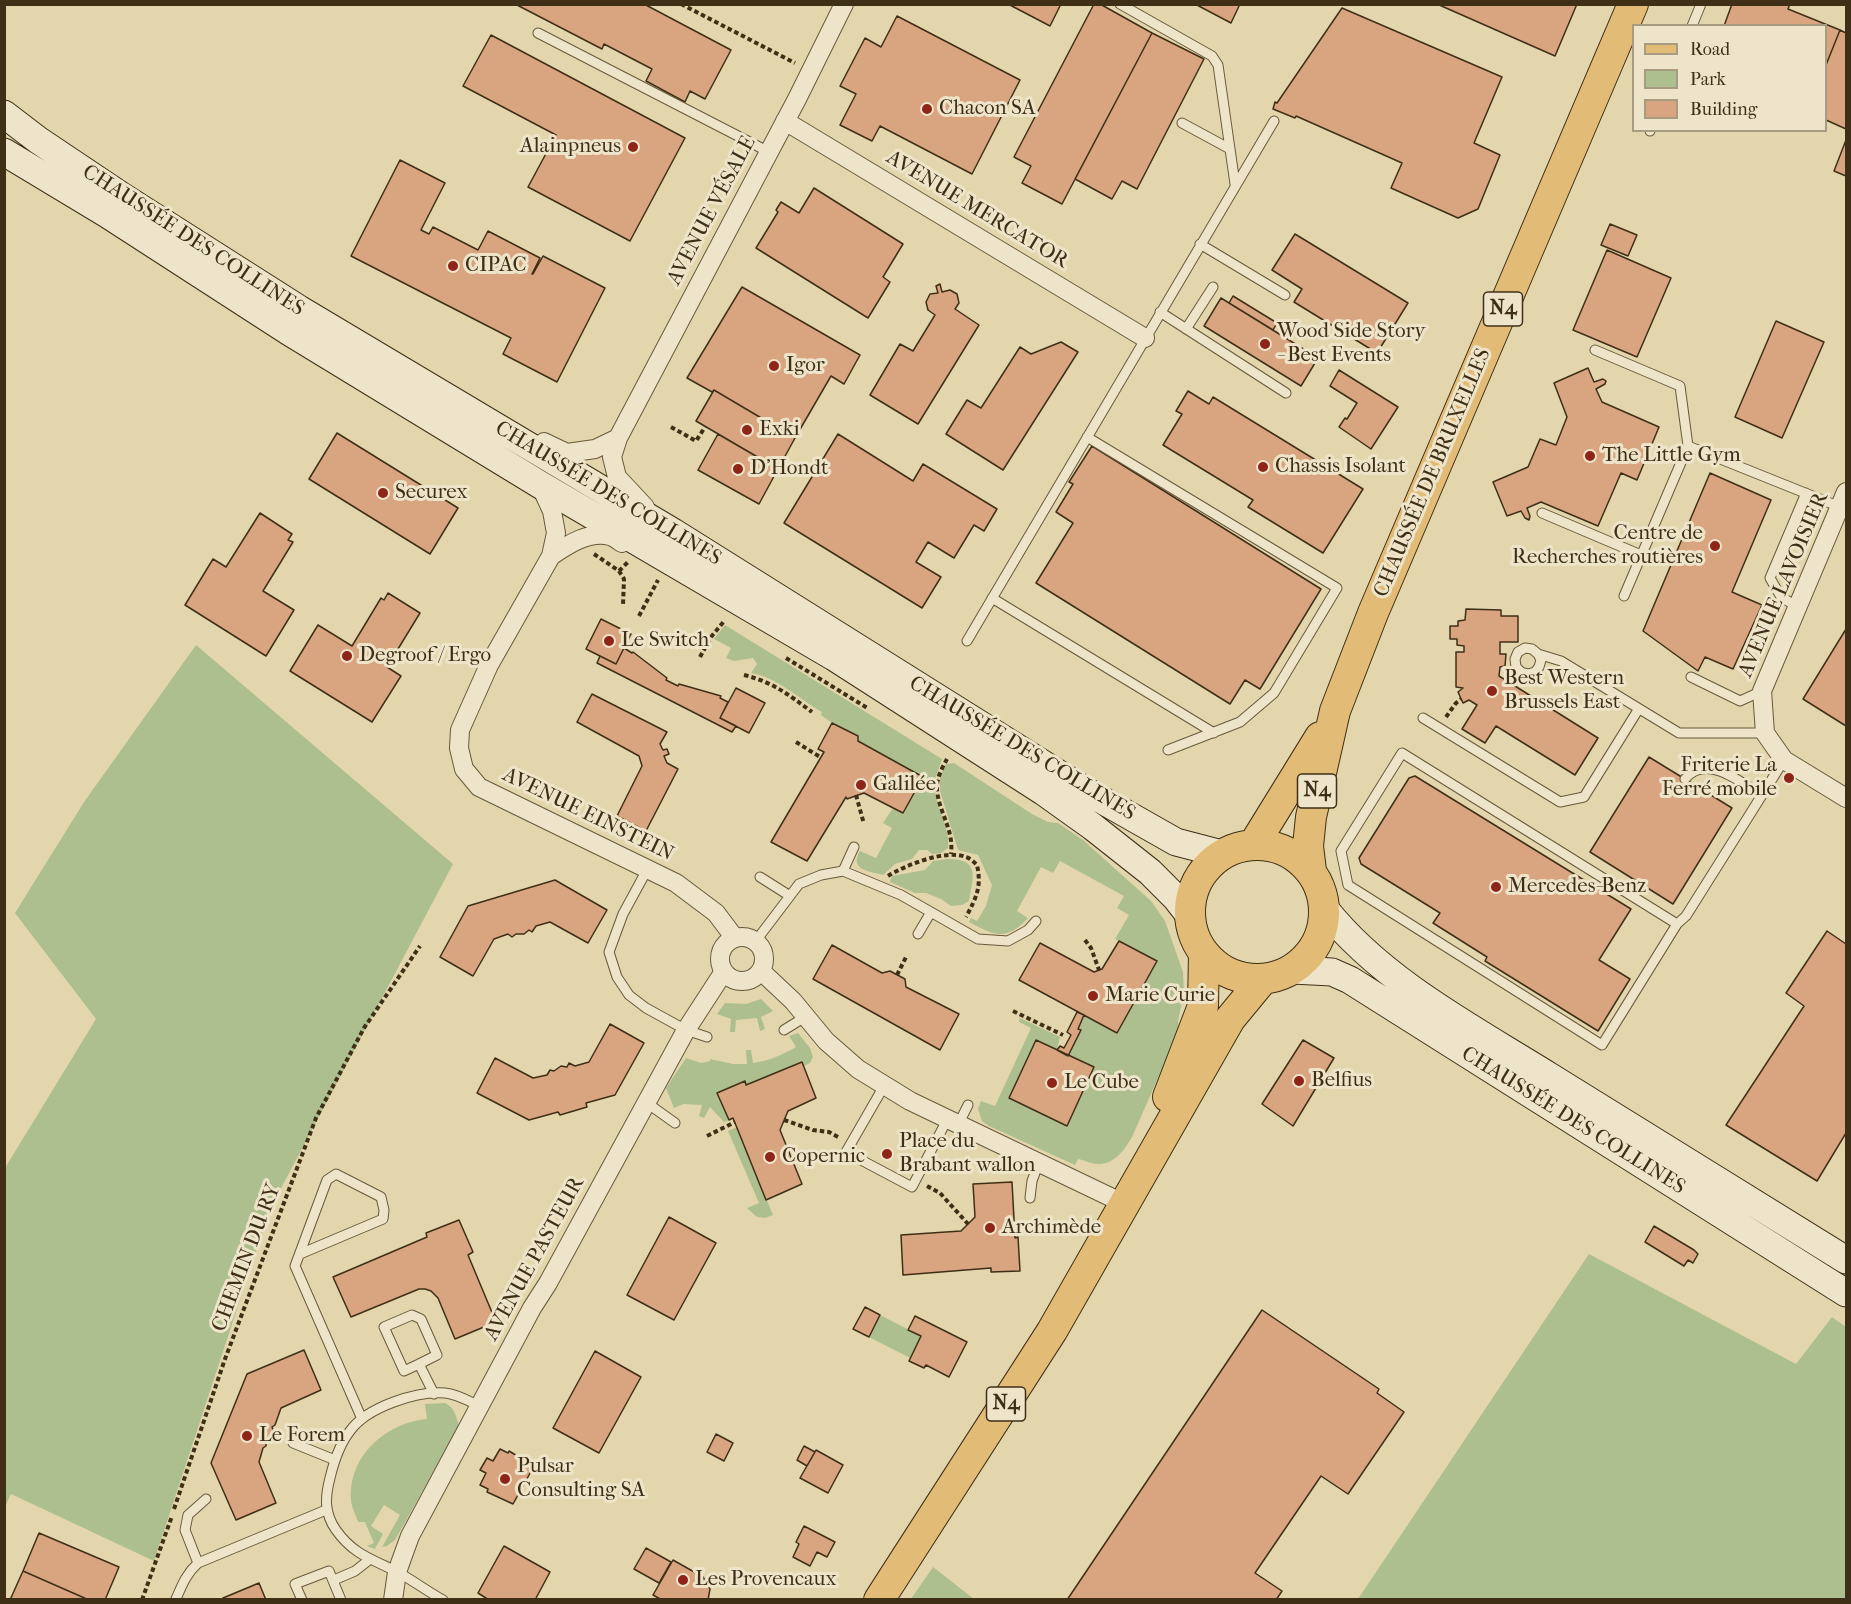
<!DOCTYPE html>
<meta charset="utf-8">
<style>
body{margin:0}
#map{position:relative;width:1851px;height:1604px;overflow:hidden;background:#e4d6ac;font-family:"IM FELL French Canon",serif}
canvas{display:block}
.frame{position:absolute;inset:0;border:6px solid #3f2f17;pointer-events:none}
.legend{position:absolute;left:1632px;top:24px;width:195px;height:108px;box-sizing:border-box;background:#ede4c9;border:2px solid #a79c82;margin:0;padding:8px 10px;list-style:none;font-size:18px;color:#3f2f17}
.legend li{display:flex;align-items:center;gap:12px;height:30px}
.legend b{width:30px;border:2px solid #a79c82}
</style>
<div id="map">
<canvas width="1851" height="1604"></canvas>
<div class="frame"></div>
<ul class="legend">
<li><b style="height:8px;background:#e2bb76"></b>Road</li>
<li><b style="height:16px;background:#adbf8f"></b>Park</li>
<li><b style="height:16px;background:#d8a580"></b>Building</li>
</ul>
</div>
<script>
const g = document.querySelector('canvas').getContext('2d');
g.lineJoin = 'round';
function fill(path, color) { g.fillStyle = color; g.fill(path, 'evenodd'); }
function strokePath(path, color, width, dash) { g.strokeStyle = color; g.lineWidth = width; g.lineCap = dash ? 'butt' : 'round'; g.setLineDash(dash || []); g.stroke(path); }
function write(font, color, halo, rows, align = 'center') {
  g.font = font + ' "IM FELL French Canon",serif'; g.lineWidth = 6; g.setLineDash([]); g.textBaseline = 'middle'; g.strokeStyle = halo; g.fillStyle = color; for (const [text, x, y, turn = 0] of rows) {
    g.save(); g.translate(x, y); g.rotate((+turn || 0) * Math.PI / 180); g.textAlign = isNaN(turn) ? turn : align; if (halo) g.strokeText(text, 0, 0); g.fillText(text, 0, 0); g.restore();
  }
}
fill(new Path2D(`
 M725 625 942 759C940 766 936 774 935 782 932 804 951 825 948 848L941 853 932 854 927 850H919L912 859 895 864 883 875C871 871 848 871 860 851L876 858 892 828 883 823 893 808 903 812 922 777 858 741V736L832 723 821 715 822 712C799 699 777 677 751 673L757 664 753 658 734 661 726 658 731 648 714 639Z
 M196 645 453 864 270 1209 154 1561 11 1494 5 1507V1168L96 1019 15 913 84 802Z
 M954 763 1032 814 1048 822 1058 823 1083 840 1151 901 1165 921 1183 972 1184 993 1178 1021 1179 1030 1132 1137C1125 1149 1114 1165 1098 1164 1091 1164 1084 1160 1078 1159L1075 1165 989 1126 982 1121 978 1109 981 1101 995 1106 1031 1028 1019 1022 1020 1018 1060 1037 1057 1050 1036 1040 1009 1098 1067 1126 1094 1068 1068 1056 1081 1031 1078 1029 1084 1015 1117 1033 1157 961 1115 939 1129 915 1117 908 1124 896 1060 861 1053 873 1041 867 1017 911 1028 918C1007 941 994 936 969 922L971 918 977 921 986 906 992 885 978 855 958 850 940 791V777L946 764Z
 M948 859C981 859 973 878 969 901L962 905 951 906 941 899 926 893H915L890 882 892 876 925 870 933 861Z
 M761 999 773 1011 761 1017 765 1029 760 1031 757 1018 736 1020 735 1032H730L731 1019 717 1014 725 1003 746 1004Z
 M798 1033 810 1048 813 1057 810 1063 804 1066 802 1062 746 1085 745 1081 729 1120 724 1122 710 1107 704 1118 699 1116 702 1105 683 1104 674 1108 666 1088 686 1058 701 1063 710 1061V1059L733 1064H747L746 1050H751L753 1063C769 1061 782 1055 796 1047L789 1036Z
 M737 1127 773 1215 765 1218 757 1217 747 1208 759 1203 728 1131Z
 M1589 1254 1796 1364 1832 1317 1846 1327V1599H1358Z
 M880 1315 921 1336 910 1358 869 1337Z
 M445 1403C455 1408 456 1416 459 1426L395 1540 387 1546 382 1547 400 1515 384 1505 371 1526 383 1534 375 1549 367 1546 374 1543 365 1522H358C356 1515 351 1507 351 1499 349 1455 386 1423 427 1419L425 1404Z
 M933 1567 974 1599H911Z`), '#adbf8f');
const building = new Path2D(`
 M644 4 731 50 705 99 690 91 685 102 646 81 652 69 604 44 602 49 517 5Z
 M1008 4H1061L1050 26Z
 M1094 4H1100L1152 33 1062 204 1022 183 1031 166 1014 157Z
 M1195 4H1240L1231 23Z
 M1437 4H1577L1555 56Z
 M1732 4H1790L1788 9 1840 30 1826 65V26H1724Z
 M1342 8 1502 77 1474 143 1500 155 1478 209 1458 218 1391 188 1402 163 1296 116 1295 118 1273 109 1275 102 1277 103Z
 M897 16 1020 80 972 174 880 126 872 141 840 125 856 94 840 86 865 38 881 47Z
 M1840 30 1846 33V129L1826 120V65Z
 M1152 33 1204 59 1137 189 1122 181 1112 199 1075 179Z
 M491 35 685 138 630 241 528 187 556 135 463 86Z
 M1846 140V176L1834 171Z
 M400 160 445 183 421 230 429 234 433 227 478 250 488 231 540 258 532 274H533L543 256 605 288 557 382 503 354 511 338 351 256Z
 M814 188 903 244 883 277 890 282 868 318 756 248 778 212 776 210 781 202 799 213Z
 M1610 224 1637 235 1628 256 1601 245Z
 M1295 234 1408 303 1377 353 1294 302 1302 289 1272 270Z
 M1607 250 1671 278 1637 357 1573 330Z
 M940 284 942 292 950 290 957 294 959 303 955 309 979 325 918 424 870 395 900 344 913 351 935 315 928 310 926 302 930 294 938 293 936 286Z
 M742 287 860 355 844 384 831 376 795 438 714 390 712 392 687 378Z
 M1233 296 1277 323 1273 330 1229 303Z
 M1221 298 1318 358 1301 386 1204 326Z
 M1776 321 1824 342 1782 438 1735 417Z
 M1061 342 1078 352 1003 470 946 434 967 400 981 408 1020 347 1031 354Z
 M1588 368 1594 382 1603 379 1606 381 1605 384 1596 389 1602 402 1659 427 1637 480 1621 473 1598 526 1541 502 1527 508 1530 516 1529 520 1525 518 1521 511 1507 516 1493 482 1528 467 1540 439 1556 445 1567 417 1554 383Z
 M1339 370 1398 407 1371 449 1339 427 1345 418 1347 419 1357 403 1330 386Z
 M714 390 795 438 778 469 696 421Z
 M1188 391 1209 404 1213 397 1363 489 1323 553 1248 507 1253 500 1163 445 1182 414 1176 411Z
 M337 433 458 508 430 554 309 479Z
 M718 434 778 469 759 504 698 470Z
 M838 434 913 481 923 464 997 509 984 531 974 525 954 558 928 542 916 562 941 577 922 608 784 523Z
 M1092 446 1321 589 1260 689 1245 680 1230 704 1036 583 1073 523 1056 512 1073 484 1069 482Z
 M1710 473 1771 500 1732 592 1762 605 1733 669 1705 657 1698 671 1643 631Z
 M260 513 292 534 288 540 293 542 263 591 294 610 266 656 185 605 213 559 226 567Z
 M388 593 420 613 387 667 401 676 372 722 290 671 318 625 352 646 381 598 384 600Z
 M1466 609 1501 610V616H1518V642H1500V654H1506L1505 666 1500 667 1499 676 1598 738 1575 775 1496 726 1485 743 1462 729 1477 705 1469 700 1463 703 1458 692 1463 688 1456 687V652H1464V646L1457 645V639H1450V626H1458V621L1465 620Z
 M601 619 631 634 616 664 586 649Z
 M1846 629V726L1803 699Z
 M624 648 632 653 633 652 667 678 666 680 678 686 679 684 721 696 720 698 728 702 720 718 736 726 732 732 597 663 600 656 616 664Z
 M736 688 765 703 749 733 720 718Z
 M592 694 667 732 660 744 663 750 667 749 669 754 664 756 667 763 678 769 646 831 617 816 642 766 639 756 577 722Z
 M832 723 858 736V741L923 777 903 813 864 793 847 799 846 797 807 861 771 842 824 752 818 749Z
 M1649 757 1732 808 1673 904 1590 852Z
 M1415 776 1631 909 1599 960 1630 979 1598 1031 1485 961 1487 957 1433 923 1440 913 1361 864 1359 858 1409 778Z
 M555 880 607 910 588 943 550 922 536 926 532 932 529 930 524 934H516L512 937 508 934 494 939 473 976 440 957 468 906Z
 M1827 931 1846 944V1133L1817 1181 1726 1125 1804 1006 1786 993Z
 M1119 941 1157 961 1117 1033 1019 980 1040 943 1094 972 1102 969Z
 M832 945 882 973 890 971 905 979 906 987 959 1014 940 1050 813 979Z
 M1077 1012 1084 1015 1078 1029 1081 1030 1068 1056 1057 1050 1060 1046 1064 1048 1071 1035 1067 1032Z
 M610 1024 644 1043 615 1095 586 1103 587 1107 560 1115 558 1112 529 1120 477 1093 495 1058 533 1078 547 1075 550 1070 554 1071 561 1066 567 1067 569 1063 575 1066 589 1062Z
 M1036 1040 1094 1067 1067 1126 1009 1098Z
 M1303 1040 1334 1058 1293 1126 1262 1104Z
 M802 1062 816 1098 788 1111 780 1130 802 1184 766 1200 733 1118 729 1120 717 1093 745 1081 746 1085Z
 M1012 1182 1015 1238 1018 1237 1020 1271 991 1272V1268L903 1275 901 1235 961 1231 975 1217 973 1184Z
 M669 1217 716 1243 674 1320 627 1295Z
 M459 1220 473 1252 468 1255 496 1322 455 1339 438 1298 431 1291 425 1289H419L351 1317 333 1277 427 1237 426 1233Z
 M1654 1226 1694 1250 1698 1254 1693 1263 1688 1260 1684 1266 1645 1242Z
 M865 1307 880 1315 869 1337 853 1329Z
 M1262 1310 1379 1389 1377 1393 1404 1412 1348 1494 1321 1476 1255 1573 1282 1591 1276 1600H1067Z
 M915 1316 967 1342 949 1377 926 1365 924 1368 909 1361 921 1336 908 1330Z
 M304 1350 321 1390 281 1408 275 1425 272 1427 274 1432 270 1441 266 1442V1446L263 1448 259 1462 276 1503 236 1520 211 1463 247 1374Z
 M595 1351 641 1377 599 1453 553 1428Z
 M716 1434 733 1443 724 1461 707 1452Z
 M804 1446 815 1452 807 1466 797 1460Z
 M500 1449 508 1453 509 1451 534 1466 513 1504 487 1492 488 1489 480 1485 486 1473 480 1470 487 1458 493 1461Z
 M816 1450 843 1465 828 1493 800 1478Z
 M804 1526 835 1542 827 1557 817 1552 810 1566 793 1557 799 1544 796 1542Z
 M39 1533 119 1567 105 1600H89L23 1571Z
 M504 1546 550 1572 535 1600H489L478 1593Z
 M646 1548 671 1562 659 1583 634 1569Z
 M673 1560 703 1577 710 1589 708 1600H662L653 1595Z
 M23 1571 89 1600H10Z
 M259 1583 266 1600H224L223 1598Z`);
fill(building, '#d8a580');
strokePath(building, '#3f2f17', 1.5);
const service = new Path2D(`
 M1120 4 1212 56 1218 65 1235 184
 M1692 26 1701 4
 M538 33 769 152
 M1182 123 1230 149
 M1650 131V130
 M1200 244 1285 295
 M1160 312 1286 393
 M1186 329 1213 287
 M1595 350 1680 386 1688 446 1840 507
 M1087 437 1337 588 1274 693 1240 722 1168 750
 M1542 513 1641 555
 M1624 596 1688 446
 M992 598 1214 733
 M1798 607 1781 597 1770 578 1806 493
 M967 641 1274 121
 M1538 654 1541 660 1539 667 1535 672 1528 674 1521 672 1516 667 1515 659 1518 652 1525 648 1532 649 1538 654 1561 661 1679 733H1765
 M1691 677 1740 701 1762 691
 M1423 718 1560 802 1584 797 1638 710
 M1685 779C1706 753 1741 782 1761 795
 M648 868 623 914 609 952 617 977 629 995 646 1008 686 1030 707 1037
 M843 871 854 847
 M760 877 790 896
 M1677 924 1402 753 1341 851 1348 885 1602 1045 1677 924 1686 916 1784 760
 M918 934 931 912
 M755 942 799 884 821 875 843 871 901 895 978 939 1008 941 1028 930 1036 921
 M784 1030 805 1017
 M884 1086 846 1152 912 1187 948 1118
 M647 1103 675 1123
 M959 1123 968 1105
 M1030 1198 1032 1181 1039 1162
 M300 1254 383 1219 384 1210 381 1197 336 1174 327 1180 295 1266 362 1419
 M419 1364 404 1371 384 1327 412 1315 421 1319 437 1355 419 1364 434 1394
 M293 1443 335 1460
 M198 1563 185 1530 188 1515 206 1499
 M334 1580 355 1571 369 1560
 M176 1599C182 1585 186 1574 198 1563L326 1510
 M302 1600 295 1584 329 1571 341 1600
 M443 1600C427 1591 412 1580 396 1571 371 1559 353 1554 336 1530 324 1513 325 1497 330 1478 334 1461 339 1445 350 1431 367 1407 416 1391 445 1393 457 1394 469 1401 479 1406`);
const minor = new Path2D(`
 M785 121 1145 338
 M544 442 567 453 595 449 618 438
 M540 485 552 511 556 533 551 556 489 665 460 730 459 748 464 769 479 787 676 883 716 913 734 937
 M1846 492 1762 691 1765 733 1784 760 1846 798
 M645 507 617 477 612 457 618 438 797 99 844 4
 M551 556C566 546 589 530 610 536 614 537 619 541 622 543
 M720 959a22 22 0 1 1 44 0a22 22 0 1 1-44 0Z
 M761 971 793 1001 826 1041 858 1069 910 1101 1125 1204
 M393 1600 397 1572 410 1536 532 1308 548 1283 686 1030 723 973`);
const secondary = new Path2D(`
 M4 114 38 140 123 197 299 309 673 532 1086 791 1176 842 1222 854
 M4 152 107 214 288 331 539 484 834 657 1044 792 1093 827 1150 872 1176 898 1190 916
 M1325 909C1382 981 1472 1028 1549 1076 1648 1137 1747 1199 1846 1260
 M1292 970 1332 972 1350 980 1846 1293`);
const primary = new Path2D(`
 M1254 844 1320 737
 M1190 912a67 67 0 1 1 134 0a67 67 0 1 1-134 0Z
 M1311 871 1308 846 1311 817 1335 711 1373 613 1633 4
 M1168 1097 1203 1006 1204 953
 M879 1600 1052 1331 1230 1019 1263 979`);
strokePath(service, '#68593c', 11);
strokePath(minor, '#68593c', 20);
strokePath(secondary, '#3f2f17', 29);
strokePath(primary, '#3f2f17', 32);
strokePath(new Path2D(`
 M681 4 795 63
 M671 427 696 441 705 427
 M594 554 619 571 624 579 623 605
 M619 571 629 561
 M639 616 658 580
 M700 657 711 637 725 620
 M786 658 869 709
 M744 675C773 682 789 695 812 712
 M1446 717 1456 703 1461 699
 M796 742 820 757
 M947 759C942 768 936 779 937 790 939 813 954 829 951 854
 M856 795 864 824
 M888 876C906 865 945 849 966 857 970 858 974 862 977 865 982 887 976 898 966 917
 M1085 940 1091 948 1099 970
 M897 975 907 955
 M1013 1011 1063 1035
 M784 1120 813 1130 829 1132 840 1138
 M707 1136 735 1122
 M927 1186 940 1193 968 1224
 M174 1509 225 1359 316 1118 364 1028 420 946
 M142 1600 172 1516`), '#3f2f17', 4, [4.5, 3]);
strokePath(service, '#ede4c9', 9);
strokePath(minor, '#ede4c9', 18);
strokePath(secondary, '#ede4c9', 27);
strokePath(primary, '#e2bb76', 30);
for (const [x, y, r, color] of [
 [927,109,6,"#8f2418"],
 [633,147,6,"#8f2418"],
 [453,266,6,"#8f2418"],
 [1265,344,6,"#8f2418"],
 [774,366,6,"#8f2418"],
 [747,430,6,"#8f2418"],
 [1590,456,6,"#8f2418"],
 [1263,467,6,"#8f2418"],
 [738,469,6,"#8f2418"],
 [383,493,6,"#8f2418"],
 [1715,546,6,"#8f2418"],
 [609,641,6,"#8f2418"],
 [347,656,6,"#8f2418"],
 [1492,691,6,"#8f2418"],
 [1789,778,6,"#8f2418"],
 [861,785,6,"#8f2418"],
 [1496,887,6,"#8f2418"],
 [1093,996,6,"#8f2418"],
 [1299,1081,6,"#8f2418"],
 [1052,1083,6,"#8f2418"],
 [887,1154,6,"#8f2418"],
 [770,1157,6,"#8f2418"],
 [990,1228,6,"#8f2418"],
 [247,1436,6,"#8f2418"],
 [505,1479,6,"#8f2418"],
 [683,1580,6,"#8f2418"]
]) { const dot = new Path2D(); dot.arc(x, y, r, 0, 2 * Math.PI); g.fillStyle = color; g.fill(dot); strokePath(dot, '#ede4c9', 2); }
for (const [x, y, w] of [
 [1503,309,39],
 [1317,791,39],
 [1006,1404,39]
]) { const box = new Path2D(); box.roundRect(x - w / 2, y - 17, w, 34, 4.5); g.fillStyle = '#ede4c9'; g.fill(box); strokePath(box, '#3f2f17', 1.5); }
write('bold 20px', '#3f2f17', null, [
 ["N4",1503,309],
 ["N4",1317,791],
 ["N4",1006,1404]
]);
write('21px', '#3f2f17', '#ede4c9', [
 ["Chacon SA",939,109],
 ["Alainpneus",621,147,"right"],
 ["CIPAC",465,266],
 ["Wood Side Story",1277,332],
 ["- Best Events",1277,356],
 ["Igor",786,366],
 ["Exki",759,430],
 ["The Little Gym",1602,456],
 ["Chassis Isolant",1275,467],
 ["D'Hondt",750,469],
 ["Securex",395,493],
 ["Centre de",1703,534,"right"],
 ["Recherches routières",1703,558,"right"],
 ["Le Switch",621,641],
 ["Degroof / Ergo",359,656],
 ["Best Western",1504,679],
 ["Brussels East",1504,703],
 ["Friterie La",1777,766,"right"],
 ["Ferré mobile",1777,790,"right"],
 ["Galilée",873,785],
 ["Mercedes-Benz",1508,887],
 ["Marie Curie",1105,996],
 ["Belfius",1311,1081],
 ["Le Cube",1064,1083],
 ["Place du",899,1142],
 ["Brabant wallon",899,1166],
 ["Copernic",782,1157],
 ["Archimède",1002,1228],
 ["Le Forem",259,1436],
 ["Pulsar",517,1467],
 ["Consulting SA",517,1491],
 ["Les Provencaux",695,1580]
], 'left');
write('21px', '#3f2f17', '#ede4c9', [
 ["AVENUE MERCATOR",977,210,31],
 ["AVENUE VÉSALE",712,211,-62],
 ["CHAUSSÉE DES COLLINES",193,241,33],
 ["CHAUSSÉE DE BRUXELLES",1433,473,-67],
 ["CHAUSSÉE DES COLLINES",608,494,31],
 ["AVENUE LAVOISIER",1784,585,-67],
 ["CHAUSSÉE DES COLLINES",1022,749,31],
 ["AVENUE EINSTEIN",588,815,26],
 ["CHAUSSÉE DES COLLINES",1573,1121,32],
 ["CHEMIN DU RY",247,1258,-69],
 ["AVENUE PASTEUR",535,1259,-61]
]);
</script>
